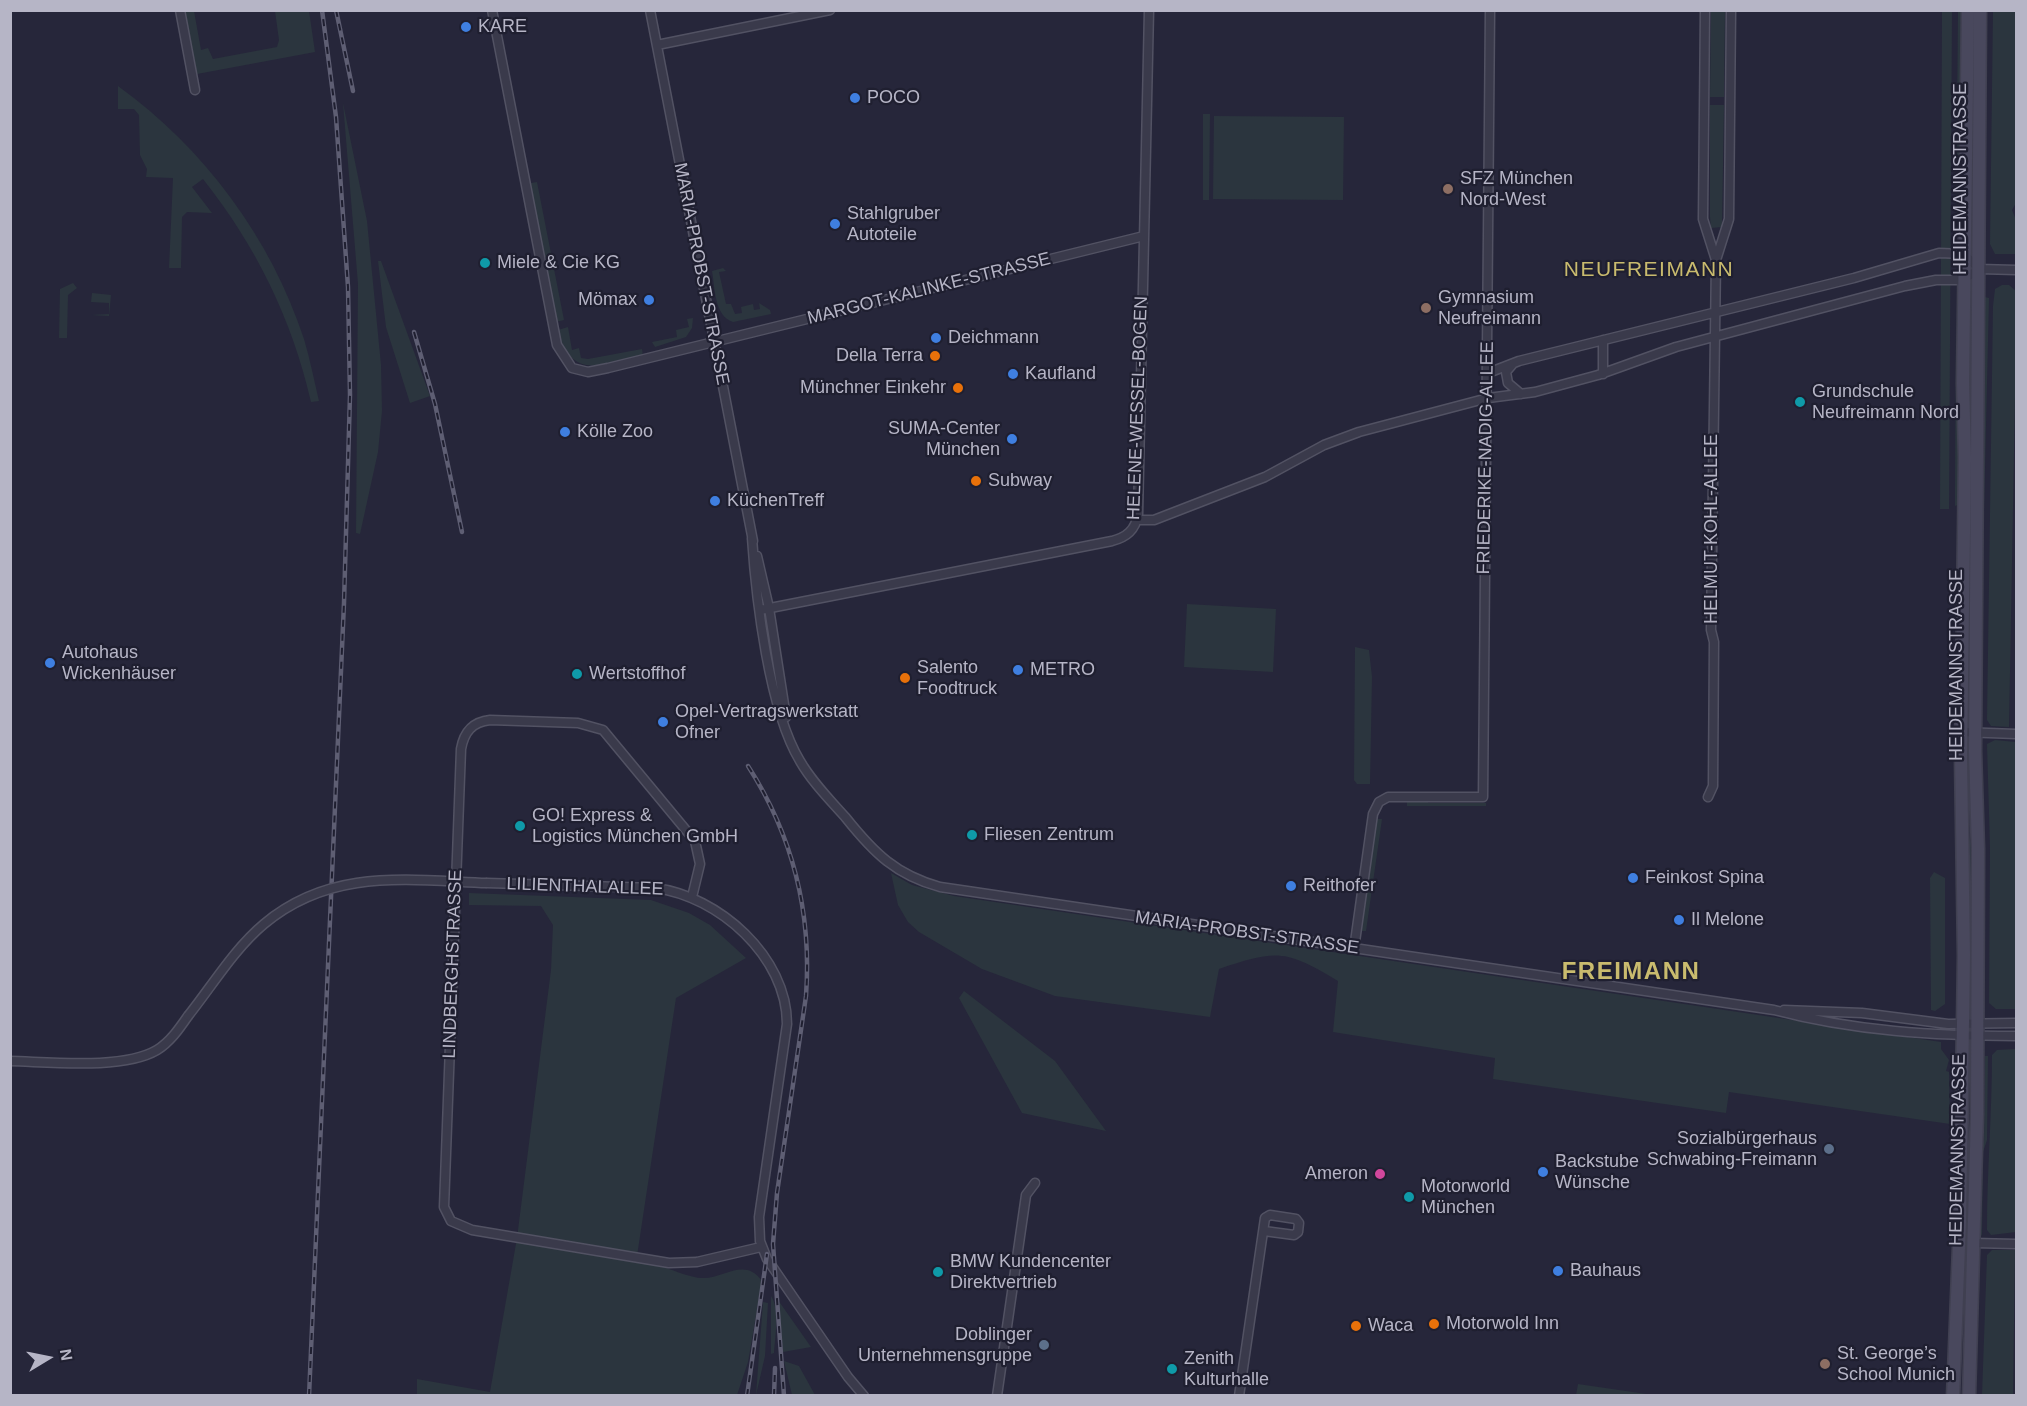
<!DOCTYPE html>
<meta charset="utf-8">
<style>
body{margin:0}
#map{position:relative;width:2027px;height:1406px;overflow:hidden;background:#26263a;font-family:Arial,sans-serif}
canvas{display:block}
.frame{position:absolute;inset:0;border:12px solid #b6b5c6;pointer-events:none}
.north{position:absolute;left:18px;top:1328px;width:60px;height:60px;-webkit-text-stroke:4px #1f1f30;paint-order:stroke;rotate:80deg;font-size:16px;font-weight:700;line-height:24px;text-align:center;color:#b6b5c6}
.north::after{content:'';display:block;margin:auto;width:21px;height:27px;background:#b6b5c6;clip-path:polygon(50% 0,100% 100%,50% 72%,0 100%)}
</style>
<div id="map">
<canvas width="2027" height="1406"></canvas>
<div class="frame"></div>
<div class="north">N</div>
</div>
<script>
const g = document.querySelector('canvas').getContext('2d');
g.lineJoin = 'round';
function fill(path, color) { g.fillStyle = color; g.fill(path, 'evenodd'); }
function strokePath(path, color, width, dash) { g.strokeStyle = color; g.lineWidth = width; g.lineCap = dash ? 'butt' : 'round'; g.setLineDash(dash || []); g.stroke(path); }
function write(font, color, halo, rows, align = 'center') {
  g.font = font + ' Arial,sans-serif'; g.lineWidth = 4.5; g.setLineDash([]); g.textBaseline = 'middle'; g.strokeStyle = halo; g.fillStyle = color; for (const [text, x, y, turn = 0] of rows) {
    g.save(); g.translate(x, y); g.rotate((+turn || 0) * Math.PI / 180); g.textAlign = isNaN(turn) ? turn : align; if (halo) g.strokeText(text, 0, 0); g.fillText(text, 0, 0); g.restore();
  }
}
fill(new Path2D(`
 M1952 10 1949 509H1940L1942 11Z
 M1964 10 1959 235 1956 234 1958 11Z
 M185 11H194L201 50 208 48 213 59 277 47 279 40 275 11H309L315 52 197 74Z
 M1711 11H1725L1724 97H1710Z
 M1993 11H2016V203L2012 210 2016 220V254H1995L1990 244Z
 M118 86C204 148 271 238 304 339 310 359 314 380 319 401L311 402C292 319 256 246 203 179L192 187 212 213 187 212 182 217 181 268H169L173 178 146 177 147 169 140 155 139 115 134 109H118Z
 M343 103 367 221 381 365 382 411 378 452 360 534 356 533 358 284Z
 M1710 105H1724L1722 227 1711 228 1710 217Z
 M1203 114H1210L1209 200H1203Z
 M1214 116 1344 117 1343 200 1213 199Z
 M537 182 564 320 556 322 530 188 531 183Z
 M378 261H381L430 396 410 403 386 327Z
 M723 268 726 271 719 272 726 304H731L735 314 742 313 741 307 753 304 754 310 760 309 759 303 770 310 771 314 733 322C714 316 715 287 712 271Z
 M73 283 77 288 68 295 67 338H59L60 289Z
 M2002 285H2009L2016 291V342L2009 727 1991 726 1987 720 1993 306 1995 289Z
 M92 293 111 295 109 316 91 315 109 314V303L91 302Z
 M1967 297H1973L1971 709H1969Z
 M1985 297 1989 298 1982 597 1981 389 1985 373Z
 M693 318 692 328 686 337 655 347 652 342 677 337 676 330 689 327 687 319Z
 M1956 318 1960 504 1955 506V488Z
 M568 327 572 350 579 348 581 358 588 359 642 349 643 356C604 365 570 381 558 330Z
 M1187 604 1276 609 1273 672 1184 667Z
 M1355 647 1369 650 1372 677 1370 784H1357L1354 780Z
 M1995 740 2016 742V1009H1996L1989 1003 1990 848 1987 744Z
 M1967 757 1969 837 1973 849V1002L1972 922 1967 908Z
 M1407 800H1428V803H1486V806H1407Z
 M1377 819H1382L1366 931H1360Z
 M1934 872 1945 878V1004L1935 1011 1931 1010 1930 878Z
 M891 873 912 885 954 896 1941 1042V1049L1949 1060 1946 1071 1949 1072 1950 1124 1729 1092 1726 1113 1493 1079 1495 1058 1333 1032 1338 981C1286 950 1278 949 1219 969L1210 1017 1055 996 982 969 919 932 908 922 898 905Z
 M469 893 651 900 689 913 710 925 746 958 676 998 637 1256C653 1262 685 1277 701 1278 723 1280 744 1256 762 1281L748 1362 737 1395 417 1396V1379L490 1392 517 1238 551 970 553 925 541 906 469 905Z
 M964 991 1055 1061 1106 1131 1022 1113 959 998Z
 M2016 1049V1232L1991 1235 1987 1230C1987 1171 1992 1114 1992 1055L1997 1050Z
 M1966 1056H1969L1968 1210 1970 1221 1964 1310 1962 1308Z
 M1985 1056H1988L1987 1140 1983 1152 1982 1236 1979 1232 1980 1151 1984 1140Z
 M1992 1250H2015L2013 1395H1982L1987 1255Z
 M771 1296C780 1309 775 1338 774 1353L771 1354Z
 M778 1300 811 1347 783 1352Z
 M763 1302 768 1303 765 1356 756 1395Z
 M784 1361 799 1366 815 1395H792Z
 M1578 1384 1653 1395H1576Z`), '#2b353e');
const minor = new Path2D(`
 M180 10 195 90
 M492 10 557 345 572 368 588 372 608 368 1144 236
 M650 10 753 541
 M1705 10 1703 219 1716 260 1711 630 1714 642 1713 786 1708 797
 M657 45 830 10
 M1716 260 1729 219 1731 10
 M1979 269 2016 270
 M1512 365 1506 372 1508 383 1521 394
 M1488 373 1519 361 1854 278 1939 253 1964 254 1979 269
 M1603 374V340
 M1137 520H1154L1265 477 1324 445 1359 432 1488 398 1535 392 1598 375 1676 347 1905 286 1936 280H1963L1979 269
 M752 538C756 598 769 710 800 761 812 782 830 800 846 818 874 853 896 875 940 887L1774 1010C1853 1031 1936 1036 2016 1036
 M757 556 769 608 786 717
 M760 610 1112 541C1127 537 1135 530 1138 515L1149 10
 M1961 732 2016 734
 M487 883 655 888C719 896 787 957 787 1024L759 1217 760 1241 767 1259 848 1377 864 1396
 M692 897 700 864 695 841 603 730 578 723 490 720C472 722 464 732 461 749L444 1207 451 1221 472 1230 669 1263 697 1262 761 1247
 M1354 949 1373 814 1379 802 1388 797H1483L1490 10
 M1784 1010 1862 1013 1948 1024 2016 1023
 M10 1061C50 1062 123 1070 157 1050 170 1042 179 1029 188 1016
 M1974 1243 2016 1244
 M997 1396 1026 1195 1035 1183
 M1239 1396 1265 1218 1270 1215 1296 1219 1299 1223 1298 1232 1294 1235 1264 1231`);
const secondary = new Path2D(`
 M1953 1396 1960 1222 1964 956 1961 757 1965 457 1963 383 1968 10
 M1969 1396 1977 1114 1978 849 1975 751 1980 10`);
strokePath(minor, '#525263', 11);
strokePath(secondary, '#404051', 15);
strokePath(minor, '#3a3a4b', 8);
strokePath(secondary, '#49485d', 12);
const rail = new Path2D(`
 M336 10 353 91
 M414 332 435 404 462 532
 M748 766C793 836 812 913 806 996L777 1193 773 1244 784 1396
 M309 1396 344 603 350 395 348 287 336 117 322 10
 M747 1396 767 1254
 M774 1396 775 1368`);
strokePath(rail, '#5e5e73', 4.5);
strokePath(rail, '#1f1f30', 2, [7]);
const minorBridge = new Path2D(`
 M188 1016C212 986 234 949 264 924 331 868 406 880 487 883`);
strokePath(minorBridge, '#525263', 11, []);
strokePath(minorBridge, '#3a3a4b', 8);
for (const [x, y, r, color] of [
 [466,27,6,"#3f7fe0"],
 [855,98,6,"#3f7fe0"],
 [1448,189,6,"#8d6e63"],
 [835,224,6,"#3f7fe0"],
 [485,263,6,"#0f9aa8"],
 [649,300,6,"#3f7fe0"],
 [1426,308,6,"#8d6e63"],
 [936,338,6,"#3f7fe0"],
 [935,356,6,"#e8710a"],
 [1013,374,6,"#3f7fe0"],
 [958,388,6,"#e8710a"],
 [1800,402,6,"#0f9aa8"],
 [565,432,6,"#3f7fe0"],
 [1012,439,6,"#3f7fe0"],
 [976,481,6,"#e8710a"],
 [715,501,6,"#3f7fe0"],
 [50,663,6,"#3f7fe0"],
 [1018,670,6,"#3f7fe0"],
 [577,674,6,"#0f9aa8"],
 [905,678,6,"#e8710a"],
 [663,722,6,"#3f7fe0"],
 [520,826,6,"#0f9aa8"],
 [972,835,6,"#0f9aa8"],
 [1633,878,6,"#3f7fe0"],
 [1291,886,6,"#3f7fe0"],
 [1679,920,6,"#3f7fe0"],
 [1829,1149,6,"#5c6f8a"],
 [1543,1172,6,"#3f7fe0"],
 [1380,1174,6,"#d1479c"],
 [1409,1197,6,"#0f9aa8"],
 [1558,1271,6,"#3f7fe0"],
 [938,1272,6,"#0f9aa8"],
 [1434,1324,6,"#e8710a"],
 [1356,1326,6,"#e8710a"],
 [1044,1345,6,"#5c6f8a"],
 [1825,1364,6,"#8d6e63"],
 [1172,1369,6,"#0f9aa8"]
]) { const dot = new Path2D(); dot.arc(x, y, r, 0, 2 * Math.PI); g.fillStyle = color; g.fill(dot); strokePath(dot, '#1f1f30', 2); }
write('18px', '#b6b5c6', '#1f1f30', [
 ["KARE",478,27],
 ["POCO",867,98],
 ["SFZ München",1460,179],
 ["Nord-West",1460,200],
 ["Stahlgruber",847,214],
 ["Autoteile",847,235],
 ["Miele & Cie KG",497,263],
 ["Gymnasium",1438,298],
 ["Neufreimann",1438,319],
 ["Mömax",637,300,"right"],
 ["Deichmann",948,338],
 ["Della Terra",923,356,"right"],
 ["Kaufland",1025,374],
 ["Münchner Einkehr",946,388,"right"],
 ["Grundschule",1812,392],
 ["Neufreimann Nord",1812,413],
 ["SUMA-Center",1000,429,"right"],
 ["München",1000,450,"right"],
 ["Kölle Zoo",577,432],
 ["Subway",988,481],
 ["KüchenTreff",727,501],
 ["Autohaus",62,653],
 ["Wickenhäuser",62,674],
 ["Salento",917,668],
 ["Foodtruck",917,689],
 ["METRO",1030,670],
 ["Wertstoffhof",589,674],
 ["Opel-Vertragswerkstatt",675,712],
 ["Ofner",675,733],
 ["GO! Express &",532,816],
 ["Logistics München GmbH",532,837],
 ["Fliesen Zentrum",984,835],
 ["Feinkost Spina",1645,878],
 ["Reithofer",1303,886],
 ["Il Melone",1691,920],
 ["Sozialbürgerhaus",1817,1139,"right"],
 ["Schwabing-Freimann",1817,1160,"right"],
 ["Backstube",1555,1162],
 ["Wünsche",1555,1183],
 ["Ameron",1368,1174,"right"],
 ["Motorworld",1421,1187],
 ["München",1421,1208],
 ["BMW Kundencenter",950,1262],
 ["Direktvertrieb",950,1283],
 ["Bauhaus",1570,1271],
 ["Motorwold Inn",1446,1324],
 ["Waca",1368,1326],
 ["Doblinger",1032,1335,"right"],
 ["Unternehmensgruppe",1032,1356,"right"],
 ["St. George’s",1837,1354],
 ["School Munich",1837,1375],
 ["Zenith",1184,1359],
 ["Kulturhalle",1184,1380]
], 'left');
write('18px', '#b6b5c6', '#1f1f30', [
 ["HEIDEMANNSTRASSE",1961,179,-90],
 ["MARIA-PROBST-STRASSE",701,274,79],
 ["MARGOT-KALINKE-STRASSE",929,289,-14],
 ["HELENE-WESSEL-BOGEN",1138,408,-88],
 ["FRIEDERIKE-NADIG-ALLEE",1486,458,-89],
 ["HELMUT-KOHL-ALLEE",1712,529,-90],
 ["HEIDEMANNSTRASSE",1957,665,-90],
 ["LILIENTHALALLEE",585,887,2],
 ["MARIA-PROBST-STRASSE",1247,933,8],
 ["LINDBERGHSTRASSE",453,964,-88],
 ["HEIDEMANNSTRASSE",1958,1150,-89]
]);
g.letterSpacing = '1.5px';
write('21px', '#c9bb6e', '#1f1f30', [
 ["NEUFREIMANN",1649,270]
]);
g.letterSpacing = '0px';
g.letterSpacing = '1.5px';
write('bold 24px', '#c9bb6e', '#1f1f30', [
 ["FREIMANN",1631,972]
]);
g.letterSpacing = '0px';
</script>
